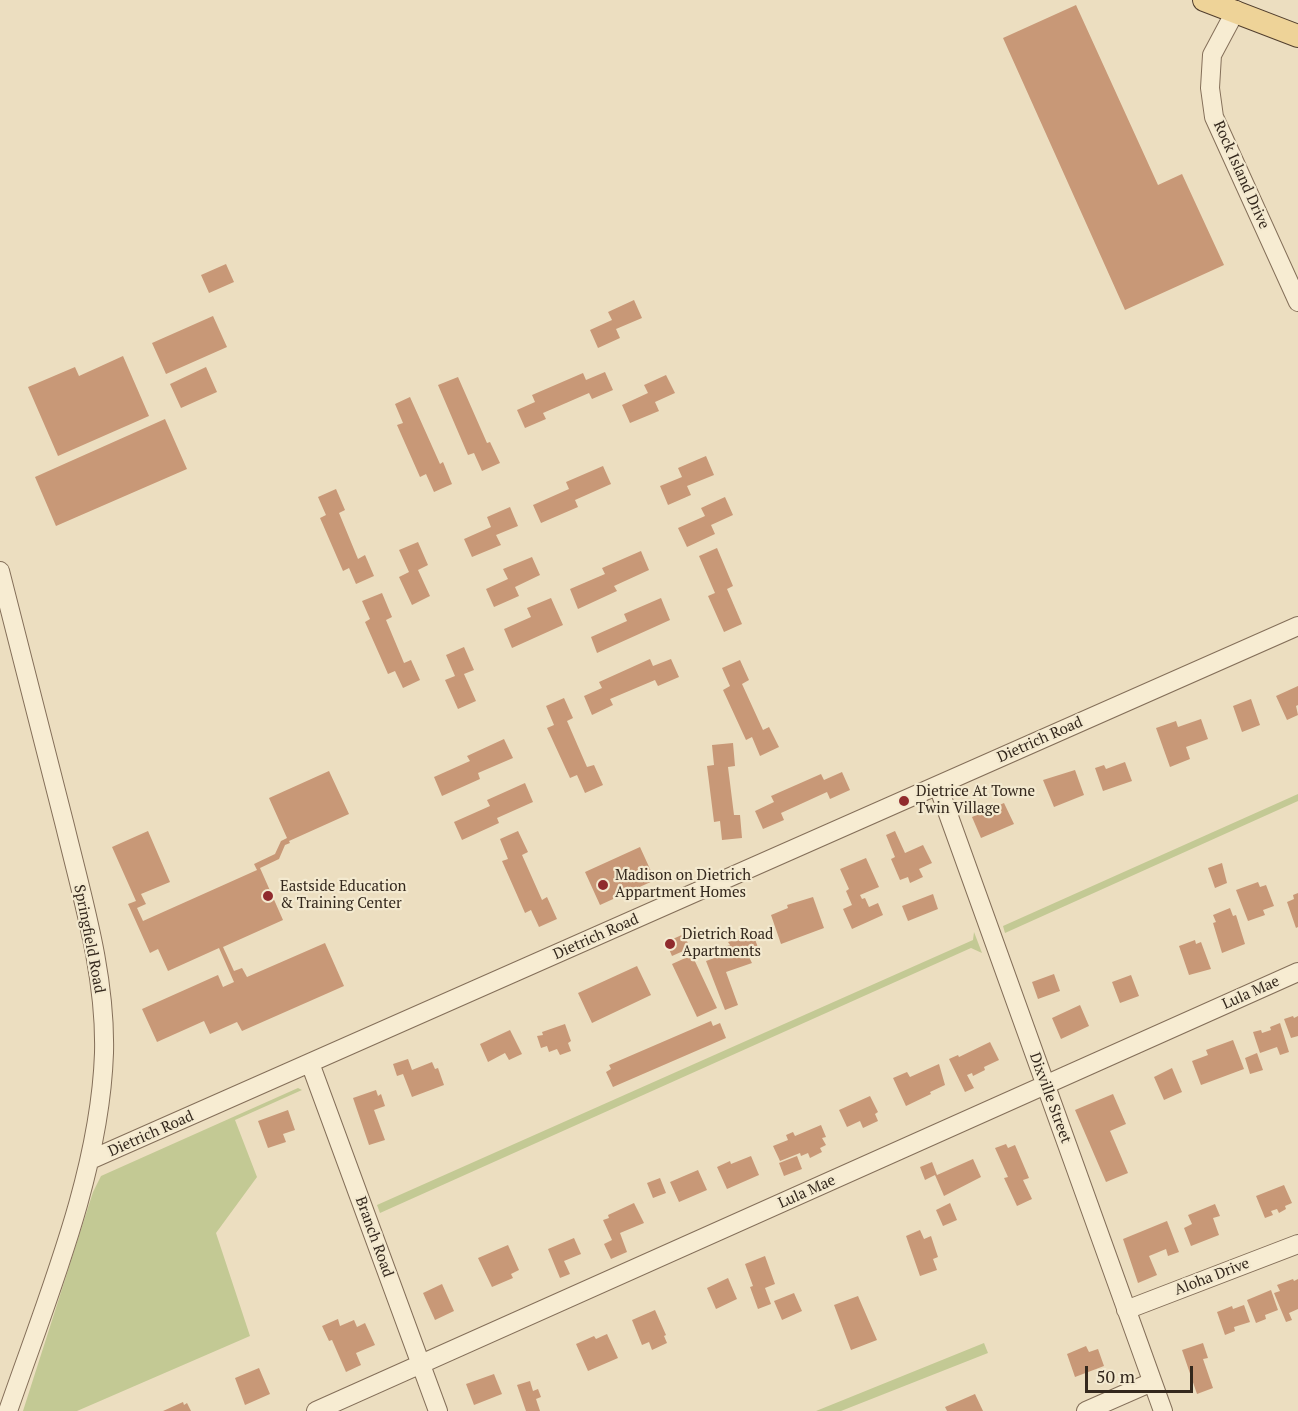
<!DOCTYPE html>
<style>
body{margin:0}
#map{position:relative;width:1298px;height:1411px;overflow:hidden;background:#ecdec0;font-family:"PT Serif",serif}
canvas{display:block}
.scale{position:absolute;left:1085px;top:1366px;width:108px;height:27px;box-sizing:border-box;border:3px solid #34281d;border-top:0;padding-left:8px;font-size:18px;line-height:21px;white-space:nowrap;color:#34281d;-webkit-text-stroke:4px #f3e9cf;paint-order:stroke}
</style>
<div id="map">
<canvas width="1298" height="1411"></canvas>
<div class="scale">50 m</div>
</div>
<script>
const g = document.querySelector('canvas').getContext('2d');
g.lineJoin = 'round';
function fill(path, color) { g.fillStyle = color; g.fill(path, 'evenodd'); }
function strokePath(path, color, width, dash) { g.strokeStyle = color; g.lineWidth = width; g.lineCap = dash ? 'butt' : 'round'; g.setLineDash(dash || []); g.stroke(path); }
function write(font, color, halo, rows, align = 'center') {
  g.font = font + ' "PT Serif",serif'; g.lineWidth = 4.5; g.setLineDash([]); g.textBaseline = 'middle'; g.strokeStyle = halo; g.fillStyle = color; for (const [text, x, y, turn = 0] of rows) {
    g.save(); g.translate(x, y); g.rotate((+turn || 0) * Math.PI / 180); g.textAlign = isNaN(turn) ? turn : align; if (halo) g.strokeText(text, 0, 0); g.fillText(text, 0, 0); g.restore();
  }
}
fill(new Path2D(`
 M1298 794V801L1005 933 1003 926Z
 M974 932 982 953 971 948 380 1213 377 1205 973 940Z
 M298 1088 302 1090 235 1120 257 1177 216 1233 250 1336 77 1411H23L93 1192 101 1176Z
 M984 1343 988 1353 841 1411H816Z`), '#c3c994');
fill(new Path2D(`
 M1076 5 1158 185 1182 174 1224 265 1125 310 1003 38Z
 M226 264 234 282 209 293 201 275Z
 M634 300 642 318 616 329 620 338 598 348 590 330 612 320 608 312Z
 M213 316 227 347 166 374 152 343Z
 M123 356 149 416 58 456 28 387 75 367 79 376Z
 M206 367 217 392 181 408 170 384Z
 M605 372 613 390 592 399 589 393 543 413 546 419 525 428 517 410 535 402 532 395 583 373 586 380Z
 M666 375 675 393 655 402 659 411 630 423 622 405 648 393 644 385Z
 M458 377 487 443 490 442 500 463 482 471 474 453 468 455 438 385Z
 M410 397 440 464 443 462 452 484 434 492 426 474 420 477 397 425 403 423 395 404Z
 M165 419 187 469 56 526 35 477Z
 M706 456 714 475 687 486 691 495 668 505 660 486 682 477 678 468Z
 M603 466 611 484 575 500 578 507 541 523 533 505 569 489 566 482Z
 M336 489 345 510 339 513 358 559 365 555 374 576 356 584 349 568 343 571 320 518 326 515 318 497Z
 M725 497 733 515 711 525 715 534 687 547 678 528 705 516 701 508Z
 M510 507 518 526 496 535 501 545 472 557 464 539 491 527 487 517Z
 M418 542 428 565 418 570 430 596 412 605 399 577 409 572 399 550Z
 M717 548 733 586 727 589 742 624 724 632 708 596 715 593 699 556Z
 M641 551 649 570 614 586 617 591 578 609 570 589 605 574 602 568Z
 M532 557 540 575 515 587 519 596 494 607 486 589 508 579 503 569Z
 M382 593 392 617 386 620 404 663 411 660 420 680 403 688 395 671 388 674 365 622 370 619 362 601Z
 M551 598 563 625 512 648 504 629 531 617 527 608Z
 M661 598 670 620 597 653 591 637 627 621 624 614Z
 M464 647 474 670 464 674 476 701 458 709 445 680 455 676 446 655Z
 M650 659 653 666 671 659 679 677 658 686 655 680 610 699 613 705 592 715 584 696 602 688 599 682Z
 M740 660 749 680 742 684 763 730 769 727 779 747 760 756 752 737 746 740 723 690 730 686 722 668Z
 M1298 686V705L1296 706 1298 715 1287 720 1276 696Z
 M564 698 573 718 567 721 587 767 594 765 603 785 585 793 577 775 570 778 547 728 554 725 546 706Z
 M1251 699 1260 725 1242 732 1233 706Z
 M1201 719 1208 739 1186 747 1190 759 1170 767 1156 728 1176 721 1178 727Z
 M504 739 513 758 478 773 480 779 442 796 434 777 470 761 467 756Z
 M733 743 735 766 728 767 734 815H740L742 838 722 840 720 821 714 822 707 766 714 765 712 745Z
 M1125 762 1132 781 1103 791 1095 768 1104 765 1106 769Z
 M1075 770 1084 795 1054 807 1043 780Z
 M329 771 349 814 289 841 290 843 285 845 279 859 260 868 283 920 223 947 234 971 242 968 247 977 325 943 344 986 242 1031 237 1022 210 1034 204 1021 157 1042 142 1009 218 975 223 987 234 982 219 948 168 971 158 949 150 953 128 904 136 901 112 847 148 831 170 882 141 894 146 904 137 908 143 921 257 870 254 864 275 854 281 841 287 838 269 798Z
 M842 772 850 790 830 799 827 792 781 813 784 820 763 829 755 811 774 802 771 796 821 774 824 780Z
 M525 783 533 802 497 818 499 823 462 840 454 822 490 806 487 800Z
 M1004 803 1014 824 981 838 972 817Z
 M518 831 528 852 522 855 542 900 547 897 557 919 539 927 531 910 525 913 502 861 508 859 500 839Z
 M895 831 905 853 923 845 932 863 919 869 923 877 910 883 908 877 900 880 891 859 895 857 886 835Z
 M640 847 655 880 600 905 585 872Z
 M866 858 879 887 860 895 862 899 865 898 869 907 878 903 883 915 852 929 843 909 852 905 846 891 849 889 840 869Z
 M1222 863 1227 883 1215 888 1208 868Z
 M1258 882 1260 887 1266 885 1274 906 1263 910 1265 915 1248 921 1236 890Z
 M1298 893V927L1296 928 1287 902 1294 899 1293 895Z
 M933 894 938 909 908 921 902 906Z
 M813 897 824 928 781 944 771 915 788 908 787 905Z
 M1230 908 1233 916 1236 915 1245 944 1222 953 1213 923 1216 922 1213 915Z
 M752 931 760 953 749 957 752 963 726 972 738 1005 725 1010 706 961 720 956 718 949 730 945 728 942Z
 M684 934 690 948 672 956 666 942Z
 M1195 940 1196 944 1201 942 1211 969 1189 975 1179 946Z
 M692 955 717 1008 697 1017 672 964Z
 M637 966 651 995 592 1023 578 993Z
 M1054 974 1060 991 1038 999 1032 982Z
 M1131 975 1139 996 1120 1003 1112 982Z
 M1080 1005 1089 1026 1061 1039 1052 1018Z
 M1293 1016 1294 1018 1298 1016V1036L1291 1038 1284 1019Z
 M711 1021 713 1026 720 1023 726 1038 613 1087 606 1072 611 1069 609 1065Z
 M1280 1023 1289 1052 1280 1055 1277 1047 1260 1053 1253 1032 1261 1030 1262 1033 1271 1030 1270 1027Z
 M565 1024 571 1041 568 1043 571 1051 560 1055 557 1049 549 1052 547 1046 541 1048 537 1036 543 1035 542 1032Z
 M510 1030 522 1054 509 1060 505 1053 488 1062 480 1044Z
 M1233 1040 1244 1069 1201 1085 1192 1061 1208 1055 1206 1050Z
 M990 1042 999 1060 984 1067 985 1070 973 1076 972 1073 967 1075 974 1088 965 1092 949 1059 958 1055 959 1057Z
 M1257 1053 1263 1070 1250 1074 1245 1058Z
 M408 1059 412 1070 432 1062 435 1069 438 1068 444 1085 412 1097 403 1074 397 1076 393 1064Z
 M939 1064 945 1085 930 1092 931 1094 906 1106 893 1078 907 1072 910 1077Z
 M1172 1068 1182 1092 1164 1100 1154 1077Z
 M376 1090 378 1096 381 1094 385 1106 374 1110 385 1140 369 1145 353 1098Z
 M1113 1094 1126 1124 1110 1131 1128 1173 1106 1182 1075 1110Z
 M870 1096 878 1112 875 1114 878 1121 863 1128 860 1121 847 1127 839 1110Z
 M288 1110 295 1130 283 1134 286 1142 268 1148 258 1121Z
 M821 1125 826 1137 822 1138 826 1145 820 1148 822 1152 810 1158 808 1153 801 1156 800 1153 780 1161 773 1146 788 1140 786 1135 793 1132 795 1136Z
 M1006 1144 1008 1148 1015 1145 1029 1178 1023 1180 1032 1199 1017 1206 1004 1178 1008 1177 995 1148Z
 M751 1156 759 1175 727 1189 717 1167 730 1161 731 1164Z
 M797 1156 802 1169 784 1176 779 1163Z
 M973 1159 981 1177 944 1196 935 1175 925 1180 920 1167 932 1162 937 1175Z
 M698 1170 707 1190 679 1202 670 1182Z
 M660 1178 666 1193 653 1198 647 1183Z
 M1284 1185 1292 1203 1285 1206 1286 1209 1279 1213 1277 1209 1271 1211 1273 1215 1265 1218 1256 1196Z
 M634 1203 644 1223 620 1233 627 1252 611 1259 604 1244 612 1240 603 1220 609 1218 608 1215Z
 M950 1203 957 1220 943 1226 936 1210Z
 M1215 1204 1220 1216 1213 1218 1219 1235 1191 1246 1184 1228 1192 1224 1188 1215Z
 M1167 1221 1179 1252 1168 1256 1166 1249 1149 1256 1157 1275 1138 1283 1123 1239Z
 M920 1230 924 1239 931 1236 938 1257 933 1259 937 1270 920 1276 906 1236Z
 M574 1238 581 1254 564 1261 570 1274 560 1278 548 1249Z
 M508 1245 519 1270 511 1274 513 1278 492 1287 478 1258Z
 M765 1256 775 1284 765 1288 771 1304 758 1309 750 1287 753 1286 745 1264Z
 M728 1278 737 1299 716 1309 707 1288Z
 M1293 1279 1294 1281 1298 1279V1309L1289 1313 1292 1320 1286 1322 1274 1293 1280 1291 1277 1285Z
 M442 1284 454 1311 435 1320 423 1293Z
 M1271 1290 1278 1310 1265 1315 1266 1319 1256 1323 1247 1300Z
 M794 1293 802 1311 782 1320 774 1301Z
 M858 1296 877 1340 851 1350 834 1305Z
 M1244 1305 1250 1322 1234 1327 1235 1331 1225 1335 1217 1312 1232 1306 1233 1309Z
 M655 1310 666 1335 664 1336 667 1343 652 1350 649 1342 642 1345 632 1320Z
 M338 1319 340 1326 354 1320 357 1327 365 1323 375 1345 356 1353 361 1365 346 1372 332 1340 329 1341 322 1326Z
 M607 1334 618 1358 588 1371 576 1344 594 1336 596 1339Z
 M1203 1343 1208 1358 1203 1359 1213 1388 1197 1394 1182 1350Z
 M1086 1346 1089 1352 1098 1349 1104 1366 1075 1377 1067 1354Z
 M259 1368 270 1394 245 1405 235 1378Z
 M494 1374 502 1394 474 1405 466 1384Z
 M530 1381 533 1391 538 1389 541 1397 536 1399 540 1411H526L517 1385Z
 M975 1394 983 1411H947L945 1407Z
 M183 1402 184 1405 187 1403 191 1411H163Z`), '#c89877');
const minor = new Path2D(`
 M1236 10 1212 55 1210 88 1214 117 1298 302
 M0 571C22 656 43 741 65 826 83 900 106 976 104 1053 100 1173 47 1298 8 1411
 M938 786 1163 1411
 M310 1063 438 1411
 M90 1160 1298 626
 M1126 1310 1298 1244
 M316 1411 1298 972
 M1086 1411 1152 1382`);
const major = new Path2D(`
 M1204 0 1298 36`);
strokePath(minor, '#846f59', 20);
strokePath(major, '#513e2d', 24);
strokePath(minor, '#f7ecd2', 18);
strokePath(major, '#eed398', 22);
for (const [x, y, r, color] of [
 [904,801,6,"#902b2d"],
 [603,885,6,"#902b2d"],
 [268,896,6,"#902b2d"],
 [670,944,6,"#902b2d"]
]) { const dot = new Path2D(); dot.arc(x, y, r, 0, 2 * Math.PI); g.fillStyle = color; g.fill(dot); strokePath(dot, '#f3e9cf', 2); }
write('15px', '#34281d', '#f3e9cf', [
 ["Rock Island Drive",1241,175,66],
 ["Dietrich Road",1040,740,-24],
 ["Dietrich Road",596,937,-24],
 ["Springfield Road",89,939,79],
 ["Lula Mae",1251,993,-24],
 ["Dixville Street",1050,1098,70],
 ["Dietrich Road",151,1134,-24],
 ["Lula Mae",807,1192,-24],
 ["Branch Road",374,1237,70],
 ["Aloha Drive",1212,1277,-21]
]);
write('15px', '#34281d', '#f3e9cf', [
 ["Dietrice At Towne",916,792],
 ["Twin Village",916,809],
 ["Madison on Dietrich",615,876],
 ["Appartment Homes",615,893],
 ["Eastside Education",280,887],
 ["& Training Center",280,904],
 ["Dietrich Road",682,935],
 ["Apartments",682,952]
], 'left');
</script>
